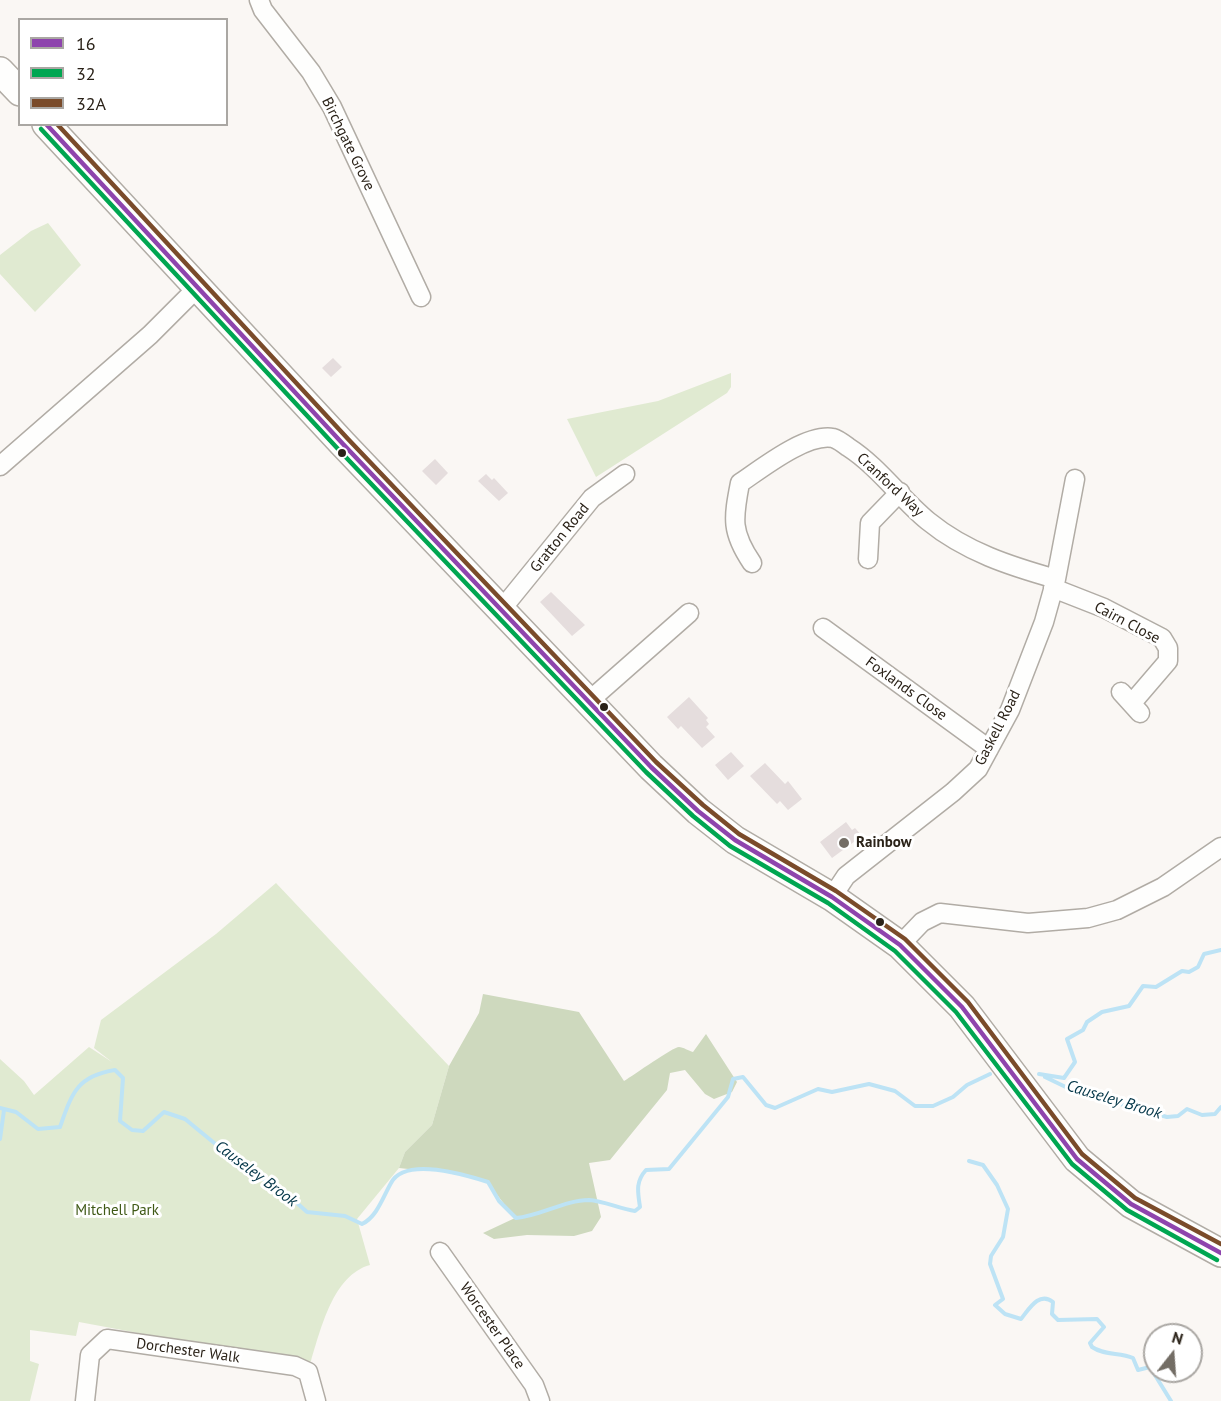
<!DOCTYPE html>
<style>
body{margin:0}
#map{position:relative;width:1221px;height:1401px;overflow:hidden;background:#faf7f4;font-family:"PT Sans",sans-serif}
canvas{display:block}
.legend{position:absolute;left:18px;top:18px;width:210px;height:108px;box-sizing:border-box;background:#fff;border:2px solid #aaa7a3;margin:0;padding:8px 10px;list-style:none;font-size:18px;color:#2a2218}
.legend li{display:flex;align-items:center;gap:12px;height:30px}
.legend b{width:30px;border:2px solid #aaa7a3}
.north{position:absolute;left:1143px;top:1323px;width:60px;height:60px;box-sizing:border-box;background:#fff;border:2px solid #aaa7a3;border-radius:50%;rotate:17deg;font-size:16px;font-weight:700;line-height:24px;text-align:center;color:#2a2218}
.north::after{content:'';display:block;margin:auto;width:21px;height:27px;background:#736d65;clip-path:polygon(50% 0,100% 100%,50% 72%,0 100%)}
</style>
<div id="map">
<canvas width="1221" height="1401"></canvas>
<ul class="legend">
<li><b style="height:8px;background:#8e44ad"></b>16</li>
<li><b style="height:8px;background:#00a651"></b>32</li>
<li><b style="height:8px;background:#7a4b2a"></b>32A</li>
</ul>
<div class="north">N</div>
</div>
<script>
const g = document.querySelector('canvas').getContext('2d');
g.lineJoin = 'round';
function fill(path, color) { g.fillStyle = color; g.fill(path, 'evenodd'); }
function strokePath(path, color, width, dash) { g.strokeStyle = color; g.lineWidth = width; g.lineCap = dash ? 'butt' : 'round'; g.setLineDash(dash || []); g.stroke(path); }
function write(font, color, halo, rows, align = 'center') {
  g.font = font + ' "PT Sans",sans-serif'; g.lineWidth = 6; g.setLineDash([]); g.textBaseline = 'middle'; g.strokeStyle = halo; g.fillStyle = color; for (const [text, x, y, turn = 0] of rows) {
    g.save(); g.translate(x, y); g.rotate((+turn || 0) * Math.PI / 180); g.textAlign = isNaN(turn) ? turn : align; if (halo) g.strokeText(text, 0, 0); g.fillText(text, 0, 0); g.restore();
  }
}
fill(new Path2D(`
 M48 223 81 265 35 312 0 274V255L31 231Z
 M731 373V387L727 393 596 477 567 419 658 401Z
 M276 883 449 1066 432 1125 405 1152 399 1168 357 1219 370 1265C333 1275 321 1329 311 1361L305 1364 79 1322 76 1336 30 1330V1361L39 1364 30 1401H0V1059L24 1081 34 1095 89 1047 112 1062 94 1048 101 1020 216 934Z`), '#e0ead1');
fill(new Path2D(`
 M483 994 579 1012 624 1081C634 1075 673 1047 679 1047 683 1047 689 1051 693 1052L706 1034 737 1082 732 1092 714 1099 705 1094 685 1070 670 1073 667 1090 610 1160 589 1163 601 1217 592 1231 574 1236 527 1235 494 1239 483 1233 515 1218C510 1212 489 1183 486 1182 467 1170 422 1171 399 1168L405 1152 432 1125 449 1066 479 1013Z`), '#ced9be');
strokePath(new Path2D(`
 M1039 1074 1064 1078 1075 1062 1067 1039 1083 1030 1087 1022 1102 1012 1129 1006 1143 986 1156 987 1182 971 1189 972 1198 967 1204 954 1221 950
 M1045 1077 1074 1091 1167 1117 1178 1116 1187 1109 1202 1115 1215 1114 1221 1107
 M0 1108 16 1112 38 1129 60 1127C72 1093 77 1076 115 1070L123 1078 120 1121 132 1130 143 1131 164 1112 185 1119 252 1174 279 1187 307 1212 345 1216 362 1224C377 1217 383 1197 391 1183 405 1156 466 1175 488 1182L499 1201 516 1218C540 1216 565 1200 589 1200 604 1201 620 1209 635 1211L640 1207C638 1193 635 1182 646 1170L669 1169 728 1097 733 1079 743 1077 766 1105 775 1108 818 1089 832 1092 869 1084 895 1091 915 1106H933L953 1097 967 1085 990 1074
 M0 1139 4 1110
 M969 1161 983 1165 997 1185 1008 1209 1003 1237 991 1256 990 1264 1003 1299 995 1305 1005 1314 1021 1319C1029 1309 1039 1291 1053 1302L1052 1314 1058 1320 1097 1319 1104 1327 1090 1343 1092 1347C1105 1356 1120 1352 1133 1358L1138 1370 1150 1367 1171 1401`), '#bde3f5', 4);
fill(new Path2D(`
 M333 358 342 367 331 377 322 368Z
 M435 459 448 473 436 485 422 471Z
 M486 474 492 480 494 478 508 493 499 501 478 481Z
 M551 592 585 625 572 636 540 602Z
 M689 697 708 718 706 720 709 724 706 727 715 737 702 748 681 726 678 729 667 717Z
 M731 752 744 766 728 780 715 765Z
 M765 763 785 784 788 781 802 799 788 810 780 801 777 804 750 776Z
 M846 822 852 830 855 828 862 836 832 858 820 842Z`), '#e5dddd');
const minor = new Path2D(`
 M259 0 263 10 311 72 332 107 421 297
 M0 466 150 335 197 288
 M868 559 870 523 900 492
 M752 563C731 532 733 519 740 483 761 469 806 433 833 438 837 439 844 444 848 447 879 467 900 498 928 521 966 552 1010 566 1056 579
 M1053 588 1104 608 1162 638 1168 648V661L1132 703
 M501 610 592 498 625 474
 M823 628 989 749
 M1121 692 1140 713
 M589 701 689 613
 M832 897 846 876 953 792 978 769 1010 710 1044 622 1056 579 1075 479
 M900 945 922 922 940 913 1028 923 1088 918 1117 910 1163 887 1221 847
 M440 1252 534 1385 540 1401
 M85 1401 90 1355 107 1339 295 1366 308 1372 316 1401`);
const highway = new Path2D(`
 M0 71 20 92
 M46 124 343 444 651 767 698 811 735 840 832 897 900 945 962 1007 1077 1159 1131 1204 1221 1253`);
strokePath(minor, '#b1aca5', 21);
strokePath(highway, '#b1aca5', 30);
strokePath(minor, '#fefefd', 18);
strokePath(highway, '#fefefd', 27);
strokePath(new Path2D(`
 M46 124 343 444 651 767 698 811 735 840 832 897 900 945 962 1007 1077 1159 1131 1204 1221 1253`), '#8e44ad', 4.5);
strokePath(new Path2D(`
 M41 129 338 449 646 772 693 816 730 846 828 903 895 951 956 1012 1072 1164 1127 1210 1217 1260`), '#00a651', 4.5);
strokePath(new Path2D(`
 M57 124 348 439 656 762 703 805 739 834 836 891 905 939 968 1002 1082 1154 1135 1198 1221 1244`), '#7a4b2a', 4.5);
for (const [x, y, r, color] of [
 [342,453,5,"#2a2218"],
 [604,707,5,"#2a2218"],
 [844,843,6,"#736d65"],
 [880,922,5,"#2a2218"]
]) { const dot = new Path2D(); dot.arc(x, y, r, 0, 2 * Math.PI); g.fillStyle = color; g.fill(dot); strokePath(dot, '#fff', 2); }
write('15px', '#2a2218', '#fff', [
 ["Birchgate Grove",348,144,64],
 ["Cranford Way",890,485,43],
 ["Gratton Road",560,538,-51],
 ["Cairn Close",1127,623,28],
 ["Foxlands Close",906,689,36],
 ["Gaskell Road",998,728,-63],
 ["Worcester Place",492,1326,55],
 ["Dorchester Walk",188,1351,8]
]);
write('bold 15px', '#2a2218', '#fff', [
 ["Rainbow",856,843]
], 'left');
write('15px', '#3f5916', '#fff', [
 ["Mitchell Park",117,1211]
]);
write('italic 16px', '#023547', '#fff', [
 ["Causeley Brook",1114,1100,17],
 ["Causeley Brook",256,1174,37]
]);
</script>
